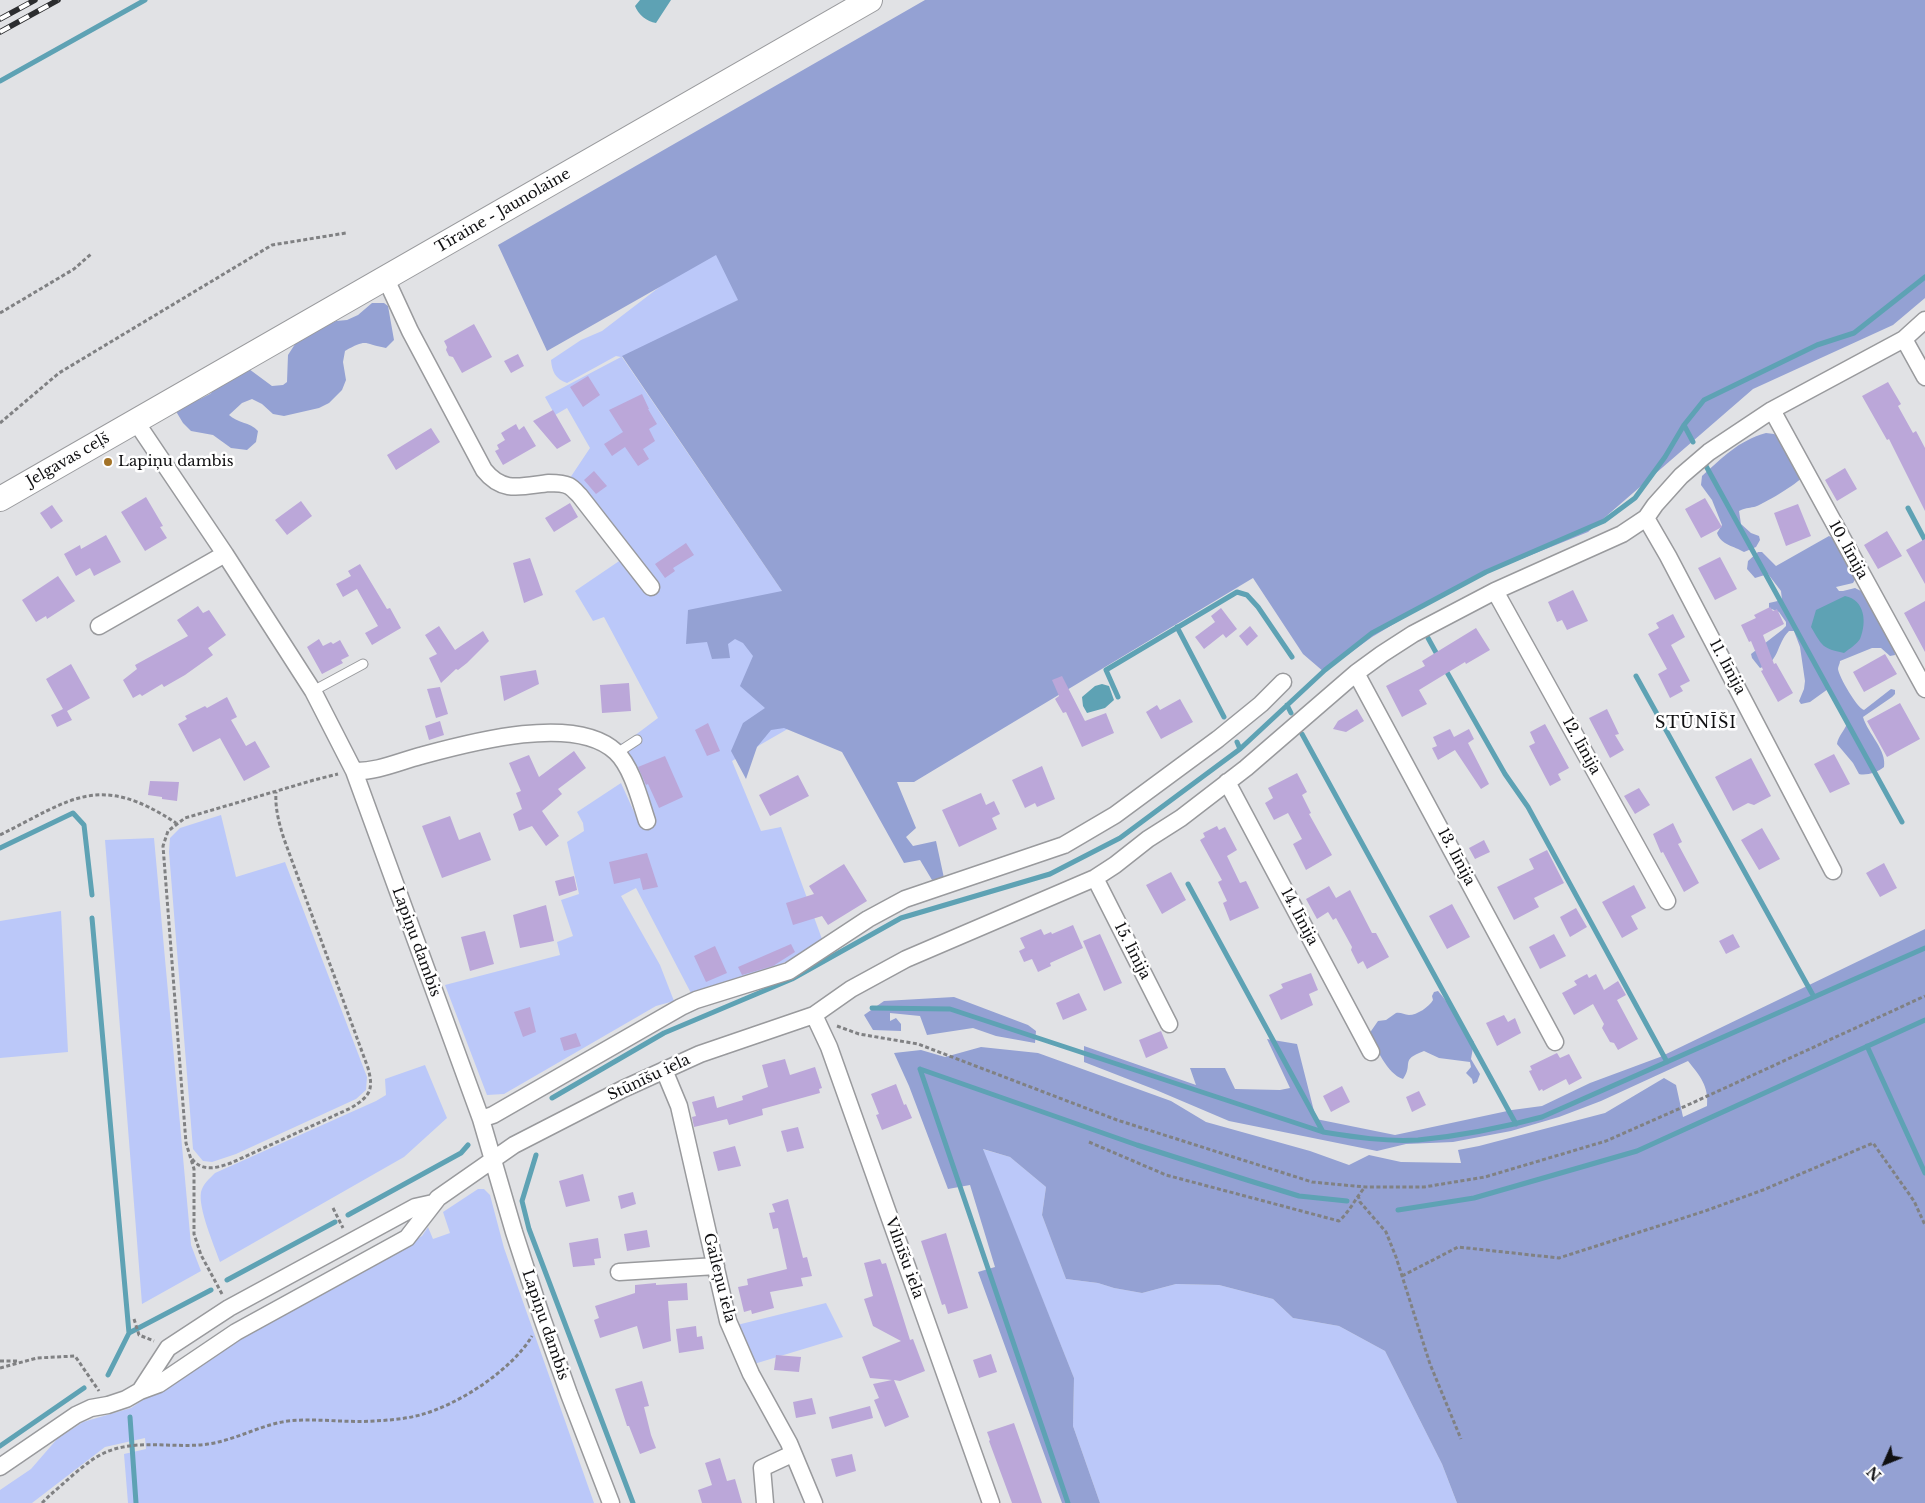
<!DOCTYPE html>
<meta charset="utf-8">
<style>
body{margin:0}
#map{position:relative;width:1925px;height:1503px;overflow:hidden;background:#e1e2e5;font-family:"Libre Baskerville",serif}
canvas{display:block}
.north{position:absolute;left:1860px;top:1438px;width:50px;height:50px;-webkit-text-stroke:4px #fff;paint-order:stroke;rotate:226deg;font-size:14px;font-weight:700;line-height:20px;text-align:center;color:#101012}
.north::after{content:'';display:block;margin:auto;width:18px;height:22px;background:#101012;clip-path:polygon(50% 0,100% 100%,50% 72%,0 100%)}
</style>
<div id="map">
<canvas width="1925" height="1503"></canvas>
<div class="north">N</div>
</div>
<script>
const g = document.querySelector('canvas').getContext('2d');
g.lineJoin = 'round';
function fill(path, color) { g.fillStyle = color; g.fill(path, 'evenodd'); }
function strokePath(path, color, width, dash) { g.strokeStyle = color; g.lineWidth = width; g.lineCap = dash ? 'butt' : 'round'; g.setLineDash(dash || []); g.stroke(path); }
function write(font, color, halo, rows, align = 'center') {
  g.font = font + ' "Libre Baskerville",serif'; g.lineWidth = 5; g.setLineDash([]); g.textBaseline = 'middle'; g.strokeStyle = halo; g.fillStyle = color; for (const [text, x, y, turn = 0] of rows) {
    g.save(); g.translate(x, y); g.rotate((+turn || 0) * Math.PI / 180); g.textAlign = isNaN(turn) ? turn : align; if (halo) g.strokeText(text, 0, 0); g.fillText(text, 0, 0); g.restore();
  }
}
fill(new Path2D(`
 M719 251 747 290 737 301 622 357 782 591 831 704 732 761 761 831 781 827 822 939 790 960 767 970 692 995 636 888 621 896 660 965 674 1001 656 1006 504 1094 487 1095 445 985 560 955 557 942 573 936 561 900 579 894 567 842 584 831 583 823 577 812 621 783 640 825 653 822 614 746 626 742 658 718 604 617 593 621 575 591 631 553 570 478 590 448 567 408 555 415 545 397 621 357 616 356 567 383C555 379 552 371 551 360L581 340 602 331 687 266Z
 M221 815 236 877 285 862 367 1077 366 1090 356 1099 236 1154 212 1162 203 1161 193 1149 169 852 170 838 180 828Z
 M154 838 191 1245 201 1271 142 1304 105 840Z
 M61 911 68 1052 0 1058V921Z
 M425 1065 447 1118 404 1157 220 1262C214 1245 198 1208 201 1192 203 1184 209 1179 215 1173L376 1101 386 1095 385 1079Z
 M982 1149 1010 1157 1046 1187 1042 1215 1066 1279 1098 1283 1114 1288 1142 1293 1176 1284 1219 1285 1273 1299 1293 1318 1339 1326 1385 1351 1442 1464 1457 1503H1100L1073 1426 1074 1378Z
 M478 1189H484L490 1195 504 1248 594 1503H128L124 1454 146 1449 145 1438 105 1447 32 1503H0V1490L31 1469 57 1439 83 1422 131 1408 238 1335 422 1236 428 1227 433 1239 450 1233 443 1212Z
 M826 1303 843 1337 754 1364 737 1325Z`), '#bbc8f9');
fill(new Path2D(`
 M925 0H1925V298L1893 325 1753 389 1588 532 1464 582 1372 637 1324 672 1303 654 1253 578 914 782H897L916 828 906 837 913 846 936 841 944 878 932 880 920 860 904 863 842 752 784 728 771 730 757 747 746 779 731 751 743 723 765 708 740 686 753 656 743 643 735 639 728 644 730 658 712 659 707 642 686 644 688 610 782 591 622 356 738 300 716 255 547 351 498 245Z
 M372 303H384L388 306 394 340 386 348C363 344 368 338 345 351L343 362 346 380 342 390 329 403 319 408 284 416 273 414 262 404 252 399 242 403 229 415C237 423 250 422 258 431L256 442 247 450 231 448 213 435 191 431 183 423 177 413 178 404 200 399 210 394 218 386 249 369 272 386 283 385 287 382 288 355 297 341 336 321 347 320 358 315Z
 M1766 433 1774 434 1782 438 1802 477C1799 483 1762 505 1754 507 1748 508 1745 508 1739 511L1741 524 1751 533 1759 536 1760 540 1756 547 1744 552C1734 546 1721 545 1717 533L1722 525 1712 500 1701 485 1702 476C1723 457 1738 441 1766 433Z
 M1829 536 1833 538 1857 576 1853 583 1836 587 1839 591H1843L1855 588 1867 594 1894 646 1895 655 1890 656 1881 648H1872L1840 661C1840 664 1838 666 1838 669 1839 677 1857 708 1864 710L1891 689 1895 690V694L1892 697 1863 717C1868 734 1887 750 1884 767 1878 772 1866 776 1859 774L1853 763 1837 744C1838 736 1846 729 1848 721L1828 689 1810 702 1801 704 1799 701 1804 689 1805 681 1800 647 1794 631H1789C1776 644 1780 662 1760 668L1752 658 1751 654 1782 630 1786 626V622L1779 612 1769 608V603L1782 600 1781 591 1768 574 1755 578 1747 569 1748 561 1758 552H1762L1776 566Z
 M1925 929V1503H1457L1442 1464 1385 1351 1339 1326 1293 1318 1273 1299 1219 1285 1176 1284 1142 1293 1114 1288 1098 1283 1066 1279 1042 1215 1046 1187 1010 1157 983 1149 1074 1378 1073 1426 1100 1503H1062L978 1272 995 1267 970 1185 948 1189 909 1086 894 1053 921 1050 945 1057 981 1047 1038 1053 1171 1101 1206 1122 1310 1151 1349 1165 1369 1155 1401 1162 1461 1163 1458 1150 1479 1146 1605 1113 1664 1078 1676 1085 1683 1117 1707 1106C1709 1086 1700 1076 1688 1061L1601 1101 1559 1117 1511 1131 1453 1142 1406 1144 1377 1151 1229 1121 1156 1090 1084 1062V1046L1196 1085 1190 1068H1225L1235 1089 1280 1090 1290 1088 1267 1039 1297 1044 1316 1119 1395 1135 1512 1110 1542 1106 1590 1083 1660 1057Z
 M1438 991C1452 1007 1461 1025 1474 1042L1471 1059 1480 1074 1477 1082 1473 1084 1472 1079 1466 1073 1471 1067 1470 1062 1439 1058 1424 1051C1399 1060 1414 1064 1403 1079 1387 1074 1376 1047 1369 1034L1378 1021 1386 1020 1396 1013C1401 1012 1404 1015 1409 1015 1417 1015 1429 1007 1433 1000L1432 996 1434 992Z
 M954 997 1028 1025 1036 1031 1035 1043 996 1036 973 1028 927 1035 920 1016 890 1013V1021L896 1018 901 1024V1031L873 1030 864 1015 884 1001Z`), '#94a1d3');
fill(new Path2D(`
 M640 0H671L656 23C647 22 638 14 635 6Z
 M1845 596C1865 600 1867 622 1860 639 1857 644 1849 649 1844 653 1822 648 1823 647 1811 627L1816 610Z
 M1102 684 1109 686 1114 700 1105 708 1087 713 1083 706 1082 697 1095 686Z`), '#5ea2b4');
strokePath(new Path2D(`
 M0 81 145 0
 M1684 425 1693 442
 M1706 466 1902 822
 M1908 508 1925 540
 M1177 627 1224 717
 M1428 638 1439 658
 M1444 667 1505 774 1528 807 1667 1062
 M1636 676 1814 997
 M1118 697 1106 670 1237 592 1247 595 1258 607 1292 657
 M1287 705 1291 713
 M1302 734 1516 1124
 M1237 742 1240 749
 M0 848 73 813 84 825 92 895
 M1188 884 1323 1132
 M92 918 129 1333 108 1375
 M872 1008 950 1009 1323 1132C1354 1137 1386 1142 1418 1140 1460 1136 1501 1128 1542 1117L1925 948
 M1867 1046 1925 1173
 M920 1069 1068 1503
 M920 1069 1137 1145 1247 1180 1299 1196 1347 1201
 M552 1098 664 1033 792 979 901 918 1050 874 1120 838 1240 749 1325 670 1372 633 1486 572 1604 521 1635 498 1665 457 1684 425 1704 400 1817 345 1854 333 1925 277
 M536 1155 522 1201 529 1229 633 1503
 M1398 1210 1474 1198 1637 1151 1925 1020
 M348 1215 461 1153 468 1145
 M227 1280 335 1222
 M129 1333 211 1290
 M130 1417 136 1503
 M0 1446 84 1388`), '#5ea2b4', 5);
fill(new Path2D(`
 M474 324 492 357 462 373 453 357 449 356 446 350 447 347 444 341Z
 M518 354 524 366 511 373 504 361Z
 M588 376 600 395 583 407 570 387Z
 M1888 382 1901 404 1898 406 1913 433 1916 431 1925 448V511L1889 439 1887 440 1862 396Z
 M642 394 649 409H648L657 424 649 429 655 441 643 449 649 459 638 466 625 447 612 456 604 444 623 432 609 410Z
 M553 410 571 441 557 449 533 421Z
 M516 424 519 430 524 426 536 446 503 465 495 451 499 449 497 445 505 440 501 433Z
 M431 428 440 442 396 470 387 455Z
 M1845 468 1857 489 1837 501 1825 480Z
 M594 471 607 486 596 494 584 480Z
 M146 497 163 526 160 527 167 538 145 551 121 512Z
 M1705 498 1722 527 1701 538 1685 509Z
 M301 501 312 516 287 535 275 520Z
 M570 503 578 517 554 532 545 518Z
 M1798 504 1811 536 1786 546 1774 513Z
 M52 505 63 521 51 529 40 513Z
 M1887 531 1902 556 1878 569 1864 545Z
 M106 535 121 562 94 576 90 568 76 576 64 554 80 545 81 549Z
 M1925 539V584L1906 550Z
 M686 543 694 555 673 568 675 571 665 578 655 564Z
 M1720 557 1737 589 1715 600 1698 568Z
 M530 558 543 595 524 603 513 563Z
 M360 564 387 609 390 608 401 628 372 645 365 633 378 626 357 589 343 597 336 584 351 576 348 571Z
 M58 576 75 601 47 619 46 616 36 622 22 600Z
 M1573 590 1588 621 1567 630 1562 620 1557 622 1548 602Z
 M1925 601V652L1904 613Z
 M198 606 203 613 209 610 226 635 208 648 213 655 185 675 164 687 162 684 142 696 140 694 133 698 123 680 137 669 135 665 188 636 177 620Z
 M1770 607 1773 611 1777 609 1784 624 1763 635 1774 664 1776 663 1793 693 1778 702 1761 671 1763 670 1751 641 1749 642 1741 625 1756 618 1754 615Z
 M1221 608 1237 629 1226 638 1223 634 1204 649 1195 637 1215 622 1211 616Z
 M1673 614 1685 637 1671 645 1690 681 1680 686 1683 691 1670 698 1658 674 1667 669 1648 634 1659 628 1656 623Z
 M439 626 455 650 483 631 489 641 467 663 458 670 456 669 441 683 429 658 437 654 425 635Z
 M1250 626 1258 636 1247 646 1239 636Z
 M1476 628 1490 650 1466 664 1465 662 1419 690 1427 704 1402 717 1386 686 1425 666 1422 661Z
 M319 639 323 646 331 642 333 644 340 640 349 656 341 660 343 663 322 674 307 647Z
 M1885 654 1897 674 1864 692 1853 672Z
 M71 664 90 698 67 711 72 720 57 727 51 715 63 709 46 679Z
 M536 670 539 684 504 701 500 676Z
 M1062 676 1085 721 1106 713 1114 733 1082 747 1066 712 1063 713 1055 699 1059 696 1052 680Z
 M629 683 631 711 602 713 600 685Z
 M440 687 448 714 436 718 427 689Z
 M227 697 237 717 231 720 246 746 255 741 270 767 244 781 220 738 193 752 178 724 187 719 185 716 205 706 207 708Z
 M1180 699 1193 722 1161 739 1146 712 1157 705 1160 710Z
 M1900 703 1920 739 1887 757 1867 721Z
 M1357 709 1364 721 1346 732 1333 729 1338 721Z
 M1607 709 1619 734 1615 735 1624 750 1610 758 1589 718Z
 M440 721 444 735 429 740 425 726Z
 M708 723 720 751 707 756 695 730Z
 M1545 724 1569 768 1558 774 1561 780 1550 786 1529 746 1535 743 1530 732Z
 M1450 729 1454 737 1469 729 1474 739 1468 743 1489 784 1481 789 1455 750 1438 760 1432 748 1437 746 1433 737Z
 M574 751 586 768 558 789 562 794 542 811 559 836 546 846 532 826 519 831 513 814 522 809 516 793 521 791 509 763 529 755 539 777Z
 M1834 754 1850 784 1830 793 1814 764Z
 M665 756 683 797 659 808 648 784 646 785 638 767Z
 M1751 758 1771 796 1754 805 1748 803 1733 811 1715 777Z
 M1042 766 1055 799 1037 807 1035 803 1025 808 1012 780Z
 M1297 773 1307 792 1302 795 1311 813 1309 814 1332 855 1306 870 1293 844 1302 839 1288 813 1274 820 1265 803 1273 798 1268 788Z
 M798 775 809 796 770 816 759 795Z
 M150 781 179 782 177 801 162 799V797L148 795Z
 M1639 788 1650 805 1635 814 1624 796Z
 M981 793 986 805 994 801 1000 814 992 818 997 829 959 847 942 810Z
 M450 816 459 840 480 832 491 860 442 878 422 826Z
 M1673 823 1682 842 1678 844 1699 883 1684 892 1663 852 1661 853 1653 834Z
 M1217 826 1219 830 1225 827 1237 850 1227 856 1240 883 1246 881 1259 908 1230 921 1223 903 1227 901 1218 882 1222 880 1200 840 1205 837 1203 833Z
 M1762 828 1780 859 1759 870 1741 840Z
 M1484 840 1490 852 1475 859 1469 848Z
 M1547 850 1564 883 1534 898 1539 907 1514 920 1497 887 1534 869 1529 859Z
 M647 853 658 887 643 890 640 878 614 884 609 862Z
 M1884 863 1897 888 1880 897 1866 873Z
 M844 864 867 901 828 925 822 916 793 925 786 903 814 894 809 886Z
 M1171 872 1186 900 1162 914 1146 885Z
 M574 876 577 890 559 896 555 881Z
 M1634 885 1646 908 1631 916 1638 929 1622 938 1602 902Z
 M1329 886 1336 898 1350 890 1372 933H1376L1389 957 1367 969 1363 961 1358 964 1351 950 1352 947 1336 918 1333 920 1328 912 1317 919 1306 899Z
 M1452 904 1470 937 1447 949 1429 916Z
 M546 905 554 941 520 948 513 915Z
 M1576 908 1587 927 1570 937 1560 917Z
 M1073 925 1083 948 1050 963 1051 966 1038 972 1032 959 1024 962 1019 951 1025 948 1020 938 1041 929 1044 935 1051 932 1052 934Z
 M485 931 494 964 470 971 461 937Z
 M1100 934 1122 983 1104 991 1083 941Z
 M1554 934 1566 956 1540 969 1529 947Z
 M1733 934 1740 947 1726 954 1719 941Z
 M791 944 795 952 773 966 742 975 738 967Z
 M715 946 727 973 706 982 694 956Z
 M1311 973 1318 990 1309 994 1313 1005 1281 1020 1269 995 1283 988 1281 984Z
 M1587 974 1589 978 1596 974 1604 990 1618 981 1626 995 1617 1000 1638 1039 1618 1050 1614 1043 1610 1042 1602 1028 1604 1024 1593 1004 1574 1015 1562 993 1577 985 1574 981Z
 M1079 993 1087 1010 1063 1020 1056 1003Z
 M530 1007 536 1032 523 1037 514 1012Z
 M1504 1015 1508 1022 1515 1018 1521 1033 1497 1046 1486 1023Z
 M1161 1031 1168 1048 1146 1058 1139 1040Z
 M576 1033 581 1046 564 1051 560 1038Z
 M1557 1053 1560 1058 1569 1054 1582 1078 1569 1085 1566 1079 1543 1091 1542 1089 1539 1091 1529 1071 1532 1070 1530 1066Z
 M785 1059 790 1075 815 1067 822 1088 819 1089 820 1093 762 1109 763 1115 729 1125 727 1119 694 1127 692 1117 696 1116 692 1102 714 1096 717 1108 743 1100 742 1096 768 1087 762 1065Z
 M896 1084 904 1105 906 1104 912 1118 882 1130 876 1115 879 1114 871 1094Z
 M1342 1086 1350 1102 1331 1112 1323 1096Z
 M1419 1091 1426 1105 1412 1112 1406 1097Z
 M798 1127 804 1148 787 1152 781 1131Z
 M735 1146 741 1166 718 1171 713 1152Z
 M583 1174 590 1201 566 1207 559 1181Z
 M633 1192 636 1204 621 1209 618 1196Z
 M788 1199 803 1258 807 1257 812 1276 801 1278 803 1286 770 1292 774 1308 752 1314 751 1310 744 1312 738 1287 748 1285 747 1279 787 1269 778 1228 773 1229 769 1213 775 1212 772 1204Z
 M647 1230 650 1247 627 1251 624 1234Z
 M946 1233 968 1308 948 1314 945 1304 942 1305 921 1241Z
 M598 1238 601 1258 594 1259 595 1265 573 1267 569 1243Z
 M880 1259 882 1264 886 1263 910 1340 913 1339 925 1371 900 1381 894 1380 909 1417 885 1427 874 1400 879 1398 873 1384 892 1380 870 1378 862 1357 901 1341 873 1326 864 1299 873 1296 864 1263Z
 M656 1283V1285L687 1283 688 1300 668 1301 671 1341 643 1349 637 1326 600 1338 594 1320 599 1318 595 1306 635 1293V1285Z
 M696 1326 697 1337 702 1336 704 1349 679 1353 676 1329Z
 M991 1354 997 1372 979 1378 973 1360Z
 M776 1355 801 1357 799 1372 774 1370Z
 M642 1381 649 1406 644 1407 651 1435 656 1448 640 1454 629 1426H627L615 1389Z
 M812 1398 816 1414 796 1418 793 1402Z
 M870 1406 873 1418 832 1429 829 1417Z
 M1014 1423 1042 1503H1012L989 1441 990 1440 987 1432Z
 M852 1454 856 1471 836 1477 831 1459Z
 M720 1458 727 1481 735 1479 742 1503H702L698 1490 712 1485 705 1463Z`), '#bba7d9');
const service = new Path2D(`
 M313 691 363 664
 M617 753 637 740`);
const minor = new Path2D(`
 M386 279 410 331 484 470C503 494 522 486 549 483 555 483 563 483 569 486 573 488 577 493 580 496L651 587
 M1904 339 1925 377
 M1772 410 1925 689
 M136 422 225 554 313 691 354 771 481 1119 514 1232 542 1318 569 1394 611 1503
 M1646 518 1668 556 1833 871
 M1495 591 1667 901
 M99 626 225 554
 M1356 673 1555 1042
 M354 771C376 772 398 762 420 756 468 743 575 713 616 752 632 767 640 800 647 821
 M1227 782 1371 1052
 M1095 878 1169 1024
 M814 1015 829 1047 991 1503
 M664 1070 679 1106 728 1321 751 1374 789 1443 814 1503
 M481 1119 493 1115 681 1007 696 1000 789 971 868 919 905 899 1064 845 1115 815 1218 739 1261 704 1283 682
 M619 1272 716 1266
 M140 1391 168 1348 229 1308 415 1207 433 1203
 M0 1467 76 1415 91 1408 108 1405 126 1399 140 1391 159 1384 236 1332 407 1238 438 1198 514 1145 623 1089 700 1054 814 1015 851 989 906 959 1095 878 1115 865 1148 839 1181 818 1246 768 1356 673 1382 654 1413 634 1495 591 1622 534 1646 518 1655 505 1681 476 1709 452 1772 410 1904 339 1925 320
 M765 1503 762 1468 792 1454`);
const secondary = new Path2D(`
 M0 499 870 0`);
strokePath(service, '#999a9d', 11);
strokePath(minor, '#999a9d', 19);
strokePath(secondary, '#999a9d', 26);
strokePath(new Path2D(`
 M0 313 74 269 91 254
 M0 423 59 373 272 245 346 233
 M0 835C72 799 99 772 176 823
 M837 1026 859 1034 918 1044 1117 1120 1312 1182 1365 1187H1424L1485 1177 1606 1141 1690 1104 1925 996
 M1089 1142 1166 1175 1339 1221C1350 1211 1355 1199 1365 1187
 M192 1159C202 1172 217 1168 231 1163L351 1108C370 1096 374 1090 368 1068L284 839C279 823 275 809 276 792
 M1358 1195 1360 1202 1386 1232 1396 1257 1430 1364 1461 1439
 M333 1208 343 1228
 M1402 1276 1458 1247 1559 1258 1705 1211 1763 1190 1873 1143 1914 1201 1925 1225
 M222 1294 201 1255 194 1234V1169L186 1143 163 846 168 831 185 818 314 780 338 774
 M134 1319 139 1335 154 1341
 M0 1361H18
 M0 1368 37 1358 75 1356 99 1391
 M42 1503 50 1495C66 1482 85 1462 104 1453 136 1438 174 1449 208 1444 236 1440 260 1425 288 1421 317 1418 346 1423 375 1421 390 1420 405 1419 420 1415 458 1405 512 1370 532 1336`), '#808183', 3, [4, 2.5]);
strokePath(service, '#fff', 9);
strokePath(minor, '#fff', 16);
strokePath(secondary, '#fff', 24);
const rail = new Path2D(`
 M0 19 35 0
 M0 32 58 0`);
strokePath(rail, '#2c2d2f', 5.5);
strokePath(rail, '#fff', 4, [11]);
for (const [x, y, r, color] of [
 [108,462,5,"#a37327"]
]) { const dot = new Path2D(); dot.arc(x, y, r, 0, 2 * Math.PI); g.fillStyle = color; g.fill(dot); strokePath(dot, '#fff', 2); }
write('15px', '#101012', '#fff', [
 ["Tīraine - Jaunolaine",503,211,-30],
 ["Jelgavas ceļš",68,460,-30],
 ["10. līnija",1848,550,61],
 ["11. līnija",1727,667,62],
 ["12. līnija",1581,746,61],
 ["13. līnija",1456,857,62],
 ["14. līnija",1299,917,62],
 ["Lapiņu dambis",416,942,70],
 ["15. līnija",1132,951,63],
 ["Stūnīšu iela",649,1078,-25],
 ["Vilnīšu iela",904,1258,70],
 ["Gaileņu iela",719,1278,76],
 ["Lapiņu dambis",545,1325,71]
]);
write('15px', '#101012', '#fff', [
 ["Lapiņu dambis",118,462]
], 'left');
g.letterSpacing = '1px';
write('16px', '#101012', '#fff', [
 ["STŪNĪŠI",1696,723]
]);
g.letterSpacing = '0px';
</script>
